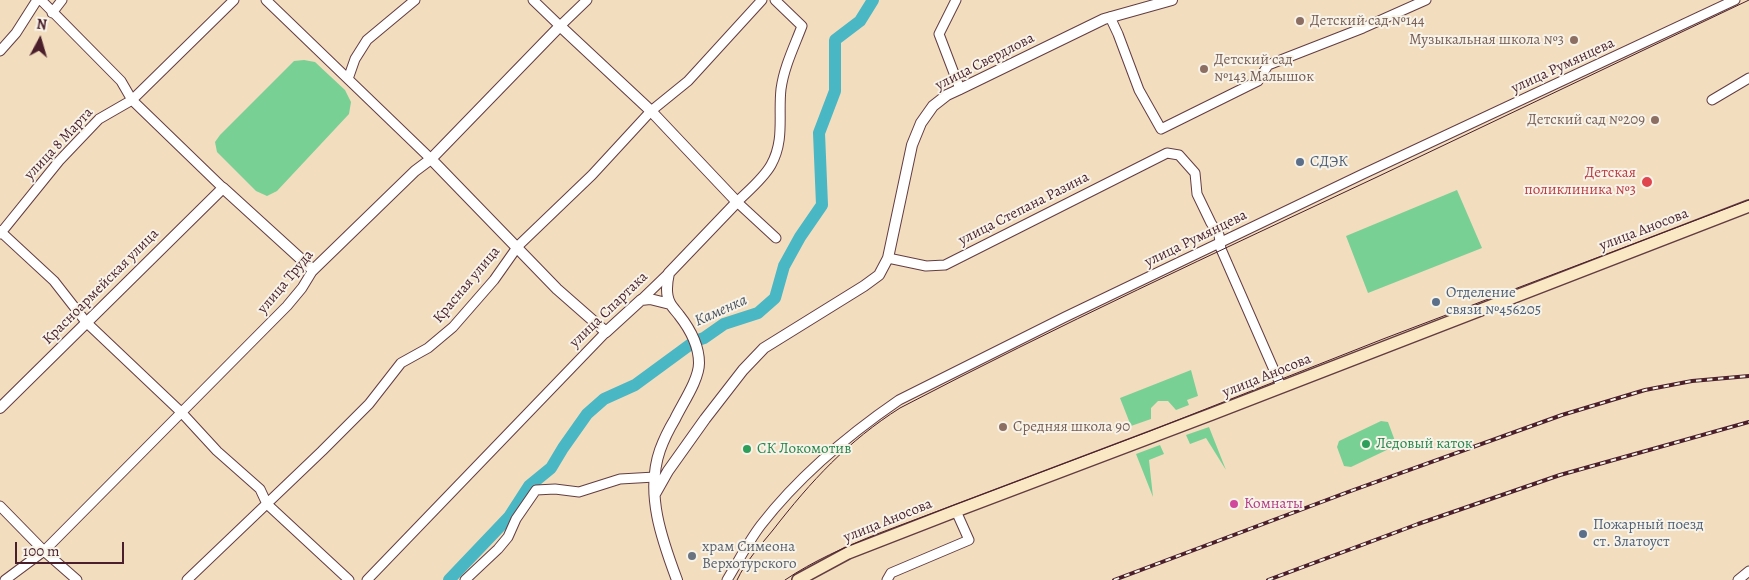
<!DOCTYPE html>
<meta charset="utf-8">
<style>
body{margin:0}
#map{position:relative;width:1749px;height:580px;overflow:hidden;background:#f3ddbf;font-family:Alegreya,serif}
canvas{display:block}
.north{position:absolute;left:15px;top:15px;width:50px;height:50px;-webkit-text-stroke:4px #f7f3e8;paint-order:stroke;rotate:6deg;font-size:14px;font-weight:700;line-height:20px;text-align:center;color:#4a1f2b}
.north::after{content:'';display:block;margin:auto;width:18px;height:22px;background:#4a1f2b;clip-path:polygon(50% 0,100% 100%,50% 72%,0 100%)}
.scale{position:absolute;left:15px;top:542px;width:109px;height:22px;box-sizing:border-box;border:2px solid #4a1f2b;border-top:0;padding-left:6px;font-size:15px;line-height:18px;white-space:nowrap;color:#4a1f2b;-webkit-text-stroke:4px #f7f3e8;paint-order:stroke}
</style>
<div id="map">
<canvas width="1749" height="580"></canvas>
<div class="north">N</div>
<div class="scale">100 m</div>
</div>
<script>
const g = document.querySelector('canvas').getContext('2d');
g.lineJoin = 'round';
function fill(path, color) { g.fillStyle = color; g.fill(path, 'evenodd'); }
function strokePath(path, color, width, dash) { g.strokeStyle = color; g.lineWidth = width; g.lineCap = dash ? 'butt' : 'round'; g.setLineDash(dash || []); g.stroke(path); }
function write(font, color, halo, rows, align = 'center') {
  g.font = font + ' Alegreya,serif'; g.lineWidth = 4; g.setLineDash([]); g.textBaseline = 'middle'; g.strokeStyle = halo; g.fillStyle = color; for (const [text, x, y, turn = 0] of rows) {
    g.save(); g.translate(x, y); g.rotate((+turn || 0) * Math.PI / 180); g.textAlign = isNaN(turn) ? turn : align; if (halo) g.strokeText(text, 0, 0); g.fillText(text, 0, 0); g.restore();
  }
}
fill(new Path2D(`
 M304 60 315 62 345 90 351 102 349 114 277 191 267 196 256 191 217 152 215 142 220 135 294 61Z
 M1457 190 1482 248 1368 293 1346 236Z
 M1191 370 1198 396 1187 400 1189 405 1176 410 1168 401H1158L1151 408V419L1131 426 1120 398Z
 M1381 421 1388 422 1395 441 1393 447 1351 467 1344 466 1337 447 1339 441Z
 M1209 427 1226 470 1206 438 1190 444 1186 435Z
 M1160 445 1164 454 1149 460 1153 497 1136 454Z`), '#79d095');
strokePath(new Path2D(`
 M449 580 509 517 529 486 551 468 563 448 587 414 604 399 635 385 695 341 704 338 724 324 758 313 775 298 784 266 800 237 822 205 819 133 835 91V40L860 21 873 0`), '#4ab7c4', 12);
const minor = new Path2D(`
 M41 0 121 81 132 100 223 188
 M266 0 431 159
 M533 0 560 26 587 0
 M775 0 802 26C794 47 784 67 781 89 778 115 785 140 771 165 763 179 749 190 737 202L776 238
 M956 0 939 34 960 89
 M52 13 62 0
 M1110 17 1118 34 1139 90 1161 129 1258 81 1268 65 1363 28 1426 0
 M0 51 16 33 37 0
 M348 79 355 59 367 40 415 0
 M1712 100 1749 78
 M0 231 54 281 86 322 182 413 217 451 260 489 267 504 349 580
 M0 234 59 161 99 119 132 100 234 0
 M888 258 926 266 945 265 1167 153 1179 155 1195 173 1197 194 1211 223 1219 235 1221 249 1281 386
 M641 300 669 273
 M0 506 44 551 77 580
 M5 580 44 551 287 306 302 288 313 270
 M187 580 322 451 369 404 401 363 428 348 453 327 494 280 518 246 592 175 651 111 688 81 762 0
 M367 580 606 332
 M465 580 498 549 508 537 516 519 536 490 555 489 579 492 620 479 655 477
 M727 580C738 562 748 542 761 525 799 476 848 435 899 400L1065 317 1363 174 1735 0
 M887 580 891 573 969 540 956 511
 M1738 580 1749 571`);
const tertiary = new Path2D(`
 M431 159 557 289 606 332 641 300 650 299 670 304
 M0 408 223 188 313 270 415 171 431 159 560 26 651 111 737 202 669 273C667 282 665 294 670 303 672 307 676 311 679 315 690 329 699 346 699 363 699 380 682 404 675 419 669 429 664 439 660 450 645 493 662 540 677 580
 M655 494 668 471 705 419 743 370 764 348 864 286 879 275 888 258 912 145 921 123 933 106 947 95 960 89 1104 19 1172 0`);
const secondary = new Path2D(`
 M798 580 848 553 956 511 1212 414 1749 206`);
strokePath(minor, '#633c41', 11);
strokePath(tertiary, '#633c41', 12);
strokePath(secondary, '#633c41', 14);
strokePath(minor, '#fff', 9);
strokePath(tertiary, '#fff', 10);
strokePath(secondary, '#fae7c3', 11);
strokePath(new Path2D(`
 M737 580C746 561 760 546 773 530 811 481 848 441 900 408 1057 326 1217 252 1377 177 1501 118 1625 59 1749 0
 M785 580C813 561 845 547 877 534L1150 431 1383 339 1749 200`), '#4a1f2b', 1);
const rail = new Path2D(`
 M1114 580 1348 492 1562 415 1645 390 1692 381 1749 376
 M1268 580 1418 524 1560 475 1749 422`);
strokePath(rail, '#4a1f2b', 4);
strokePath(rail, '#f7f3e8', 2, [5.5]);
for (const [x, y, r, color] of [
 [1300,21,5,"#8d6e63"],
 [1574,40,5,"#8d6e63"],
 [1204,69,5,"#8d6e63"],
 [1655,120,5,"#8d6e63"],
 [1300,162,5,"#5c6f8a"],
 [1647,182,6,"#e0444e"],
 [1436,302,5,"#5c6f8a"],
 [1003,427,5,"#8d6e63"],
 [1366,444,5,"#2e9e5b"],
 [747,449,5,"#2e9e5b"],
 [1234,504,5,"#d1479c"],
 [1583,534,5,"#5c6f8a"],
 [692,556,5,"#6b7280"]
]) { const dot = new Path2D(); dot.arc(x, y, r, 0, 2 * Math.PI); g.fillStyle = color; g.fill(dot); strokePath(dot, '#f7f3e8', 2); }
write('15px', '#785e54', '#f7f3e8', [
 ["Детский сад №144",1310,21],
 ["Музыкальная школа №3",1564,40,"right"],
 ["Детский сад",1214,60],
 ["№143 Малышок",1214,77],
 ["Детский сад №209",1645,120,"right"],
 ["Средняя школа 90",1013,427]
], 'left');
write('15px', '#4a1f2b', '#f7f3e8', [
 ["улица Свердлова",985,62,-27],
 ["улица Румянцева",1563,66,-25],
 ["улица 8 Марта",59,144,-47],
 ["улица Степана Разина",1024,209,-27],
 ["улица Аносова",1644,230,-21],
 ["улица Румянцева",1196,239,-26],
 ["улица Труда",286,282,-50],
 ["Красная улица",467,285,-50],
 ["Красноармейская улица",101,287,-45],
 ["улица Спартака",609,310,-44],
 ["улица Аносова",1267,376,-22],
 ["улица Аносова",888,521,-22]
]);
write('15px', '#4e5e75', '#f7f3e8', [
 ["СДЭК",1310,162],
 ["Отделение",1446,293],
 ["связи №456205",1446,310],
 ["Пожарный поезд",1593,525],
 ["ст. Златоуст",1593,542]
], 'left');
write('15px', '#be3a42', '#f7f3e8', [
 ["Детская",1636,173],
 ["поликлиника №3",1636,190]
], 'right');
write('15px', '#27864d', '#f7f3e8', [
 ["Ледовый каток",1376,444],
 ["СК Локомотив",757,449]
], 'left');
write('15px', '#b23c85', '#f7f3e8', [
 ["Комнаты",1244,504]
], 'left');
write('15px', '#5b616d', '#f7f3e8', [
 ["храм Симеона",702,547],
 ["Верхотурского",702,564]
], 'left');
write('italic 16px', '#4a5461', '#f7f3e8', [
 ["Каменка",721,311,-24]
]);
</script>
